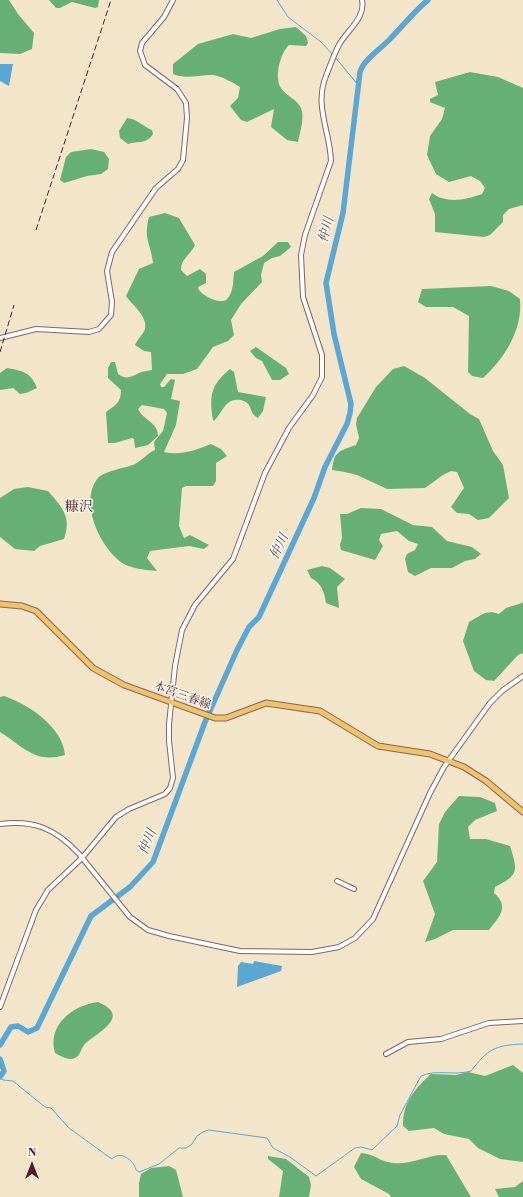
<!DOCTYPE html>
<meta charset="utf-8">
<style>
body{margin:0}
#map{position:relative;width:523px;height:1197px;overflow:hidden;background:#f3e5c9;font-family:"Libre Bodoni",serif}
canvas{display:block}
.north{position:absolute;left:12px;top:1145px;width:40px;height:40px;-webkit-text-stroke:3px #fcf5e5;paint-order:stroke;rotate:0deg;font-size:11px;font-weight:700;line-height:16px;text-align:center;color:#4a1f2b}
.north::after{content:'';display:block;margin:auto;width:14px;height:18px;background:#4a1f2b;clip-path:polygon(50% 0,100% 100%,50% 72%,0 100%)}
</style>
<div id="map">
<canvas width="523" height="1197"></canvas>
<div class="north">N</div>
</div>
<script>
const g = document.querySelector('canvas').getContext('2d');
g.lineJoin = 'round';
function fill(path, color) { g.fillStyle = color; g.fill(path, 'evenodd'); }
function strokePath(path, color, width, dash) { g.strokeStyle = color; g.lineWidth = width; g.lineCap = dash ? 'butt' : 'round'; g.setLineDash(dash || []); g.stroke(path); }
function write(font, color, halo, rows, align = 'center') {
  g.font = font + ' "Libre Bodoni","Noto Serif JP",serif'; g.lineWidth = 3; g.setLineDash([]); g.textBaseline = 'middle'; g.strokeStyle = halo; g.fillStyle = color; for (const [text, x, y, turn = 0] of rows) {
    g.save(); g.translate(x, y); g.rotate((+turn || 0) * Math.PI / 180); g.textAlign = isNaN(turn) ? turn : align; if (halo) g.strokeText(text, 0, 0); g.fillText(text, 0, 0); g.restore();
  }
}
fill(new Path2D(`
 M0 0H9L18 14 34 33 32 49 20 54 0 53Z
 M49 0H99L98 7 95 8 72 2 60 8H56Z
 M296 27 306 36 308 43 306 46 289 45C280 53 274 78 281 88 286 96 297 99 301 108 305 117 300 132 298 142L287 140 271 127 274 109 247 122 241 120 230 106 238 98 240 87C232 82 223 77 214 75 200 74 186 80 173 74V64L198 44 233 34 251 38 280 29Z
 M470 72 498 77 523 88V205L509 209 503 215V222L490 235 484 237 435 232V214L429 199 432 193C447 204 465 200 482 194L485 188 480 181 471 176 449 182 436 174 427 155 430 136 442 119 445 108 430 102V99L438 95 435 82Z
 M127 118C138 119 142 126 152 130L153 134C147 144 138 141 128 144L120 138 119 131Z
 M91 149 104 152 109 159 108 169 101 174 87 176 64 183 60 180 66 157 71 152Z
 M165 213 179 218 195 245C190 256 181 258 181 270L187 276 200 269 206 274V283L198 287C198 294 221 306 227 299 234 292 233 280 234 272L263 256 278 242H288L291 247 280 256 272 258 264 263 261 275 262 282 241 304 231 320 234 335 228 341 213 347 197 369 183 374H167L160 384 161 387H164L171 379 175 380 171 399 180 401 176 425 164 452C180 456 196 450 211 444L221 449 227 456 216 463V481L213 486H186L182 488 179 526 184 538 190 535 209 545 204 549 189 546 150 551 147 558 157 571C147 570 133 569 124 564 101 550 78 502 98 478 104 471 126 468 135 464 143 460 147 453 155 450L154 442 163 431 167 413 164 409 142 405 138 409C143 420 158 422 158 436L148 445 135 448 134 439 132 438 115 443H108L106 412C116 405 121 402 121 390L108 378V368L111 362H115L118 374C126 380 131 377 139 373 143 371 148 371 152 370L151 352 144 351 135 345C137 340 144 333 145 329 148 316 132 305 126 296L139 269 153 263C151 243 143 240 149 217Z
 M491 286 509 291 520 299C523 330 504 359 483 378L472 376 468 372 469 316 453 307H426L418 302 422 289Z
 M256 347 286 368 289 374 280 380H272L262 361 256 358 250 351Z
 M404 366 425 378 470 414 479 419 493 451 503 465 509 498 489 518 478 520 469 514 457 513 451 507 464 488 457 472 451 471 443 475 425 488 387 489 357 475 345 472 332 470C334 451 339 451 356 445L359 438 356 424 357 418 376 387 393 369Z
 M7 368C23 371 31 372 37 388L26 393 20 394 13 388 0 390V373Z
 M230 369 234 372 238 392 266 397 263 411 258 418C252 415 252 411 249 405 245 399 234 398 228 403 223 407 219 416 214 421L213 420C209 395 211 385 230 369Z
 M28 487 48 491C62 507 72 517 64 539L40 546 34 551 15 549 0 537V498L14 489Z
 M361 508 381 509 413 525 432 527 447 541 472 547 481 554 475 559 465 561 452 568H431L415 576 408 572 405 559 407 554 415 550 418 544 409 541 397 531 381 534 379 540 383 546 375 560 341 550 340 545 342 538 340 514H347Z
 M322 566 330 568 345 579 337 587 339 608 326 603C324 591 322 584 311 578L307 570Z
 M523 601V653L518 655 494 681 486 680 474 671 463 641 469 622C480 616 487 609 499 614L506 608 522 603Z
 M4 696C28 704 63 727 65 755 35 764 24 747 0 732V697Z
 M459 796 480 797 495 803 497 811 475 820 468 827 470 839H486L510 846C518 871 519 875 495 887L494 893C510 907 499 917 489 930H453L435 939 425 942 435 914 423 881 437 862 439 824 445 812Z
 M98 1002C134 1017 94 1034 84 1045 81 1049 80 1056 75 1058 68 1061 61 1056 55 1053 47 1025 73 1005 98 1002Z
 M513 1065 523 1073V1162L500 1159 478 1148 469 1139 444 1134 434 1128 409 1131 403 1126C403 1102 414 1090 431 1074L456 1075 468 1072 485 1076Z
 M361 1153C374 1154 381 1162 393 1163 412 1165 428 1154 446 1155L471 1197H391L389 1194 361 1179 354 1167Z
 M268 1156 286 1159 309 1177 311 1185 309 1197H279L283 1171 268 1159Z
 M169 1166 176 1170 183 1197H139V1183L141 1174 151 1168Z
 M523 1181V1197H499L495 1189 515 1187Z`), '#66b078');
fill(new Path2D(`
 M0 64H13L9 86 0 81Z
 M254 961 282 966 281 971 237 987 238 966 241 962 253 964Z`), '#5ba7d4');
strokePath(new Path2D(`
 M277 0 288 17 321 42 333 55
 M335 57 358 85
 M0 1077 3 1080 13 1081 45 1107 51 1108 69 1128 109 1157 112 1159C120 1150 134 1160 136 1170L139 1172 159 1164 179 1148H186L192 1144 197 1136 203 1132 209 1130 267 1138 273 1148 290 1157 316 1176 355 1148 361 1147 372 1150 397 1126 400 1115 421 1076C436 1069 455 1076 471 1071 488 1049 495 1045 523 1044`), '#5ba7d4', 1);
strokePath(new Path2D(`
 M0 1045 11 1027 18 1026 28 1032 37 1028 91 916 130 887 153 862 205 722 237 650 249 627 259 617 314 498 325 467 347 424 350 413 351 404 334 334 326 283 343 213 360 72C364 59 382 48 391 38 404 25 414 11 428 0
 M0 1059 4 1071 0 1077`), '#5ba7d4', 5.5);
const minor = new Path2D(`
 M0 338 36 329 89 332 99 329 111 315 112 302 107 271 112 252 156 188 178 169 183 160 187 118 186 103 177 89 145 65 140 51 142 43 164 17 173 0
 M0 824C34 820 55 828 79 854L130 917 148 930 169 936 240 951 312 952 339 947 355 938 373 919 430 793 444 767 490 703 502 691 523 676
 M337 881 354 889
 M0 1007 36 910 48 890 82 858 116 817 129 809 165 794 170 788 173 778 169 741V724L175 666 182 630 195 605 233 559 265 473 289 428 313 395 322 377V355L303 297 301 255 305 235 331 161C330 131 314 106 326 76 330 66 334 54 339 45 347 30 366 18 362 0
 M386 1054 408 1042 441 1039 489 1023 523 1021`);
const major = new Path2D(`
 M0 604 22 606 36 611 93 668 124 685 215 718H226L266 703 320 711 378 746 430 754 464 767 486 781 523 812`);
strokePath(minor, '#856462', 6);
strokePath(major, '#856462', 7);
strokePath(minor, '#fff', 4);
strokePath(major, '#f0c369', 5);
strokePath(new Path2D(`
 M36 230 111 0
 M0 352 14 305`), '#4a1f2b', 1, [6, 3]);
write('12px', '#4a1f2b', '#fcf5e5', [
 ["本宮三春線",182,696,20]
]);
write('italic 13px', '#51556f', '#fcf5e5', [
 ["仲川",327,230,-76],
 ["仲川",280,547,-65],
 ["仲川",148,842,-68]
]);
write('14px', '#4a1f2b', '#fcf5e5', [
 ["糠沢",79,508]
]);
</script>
